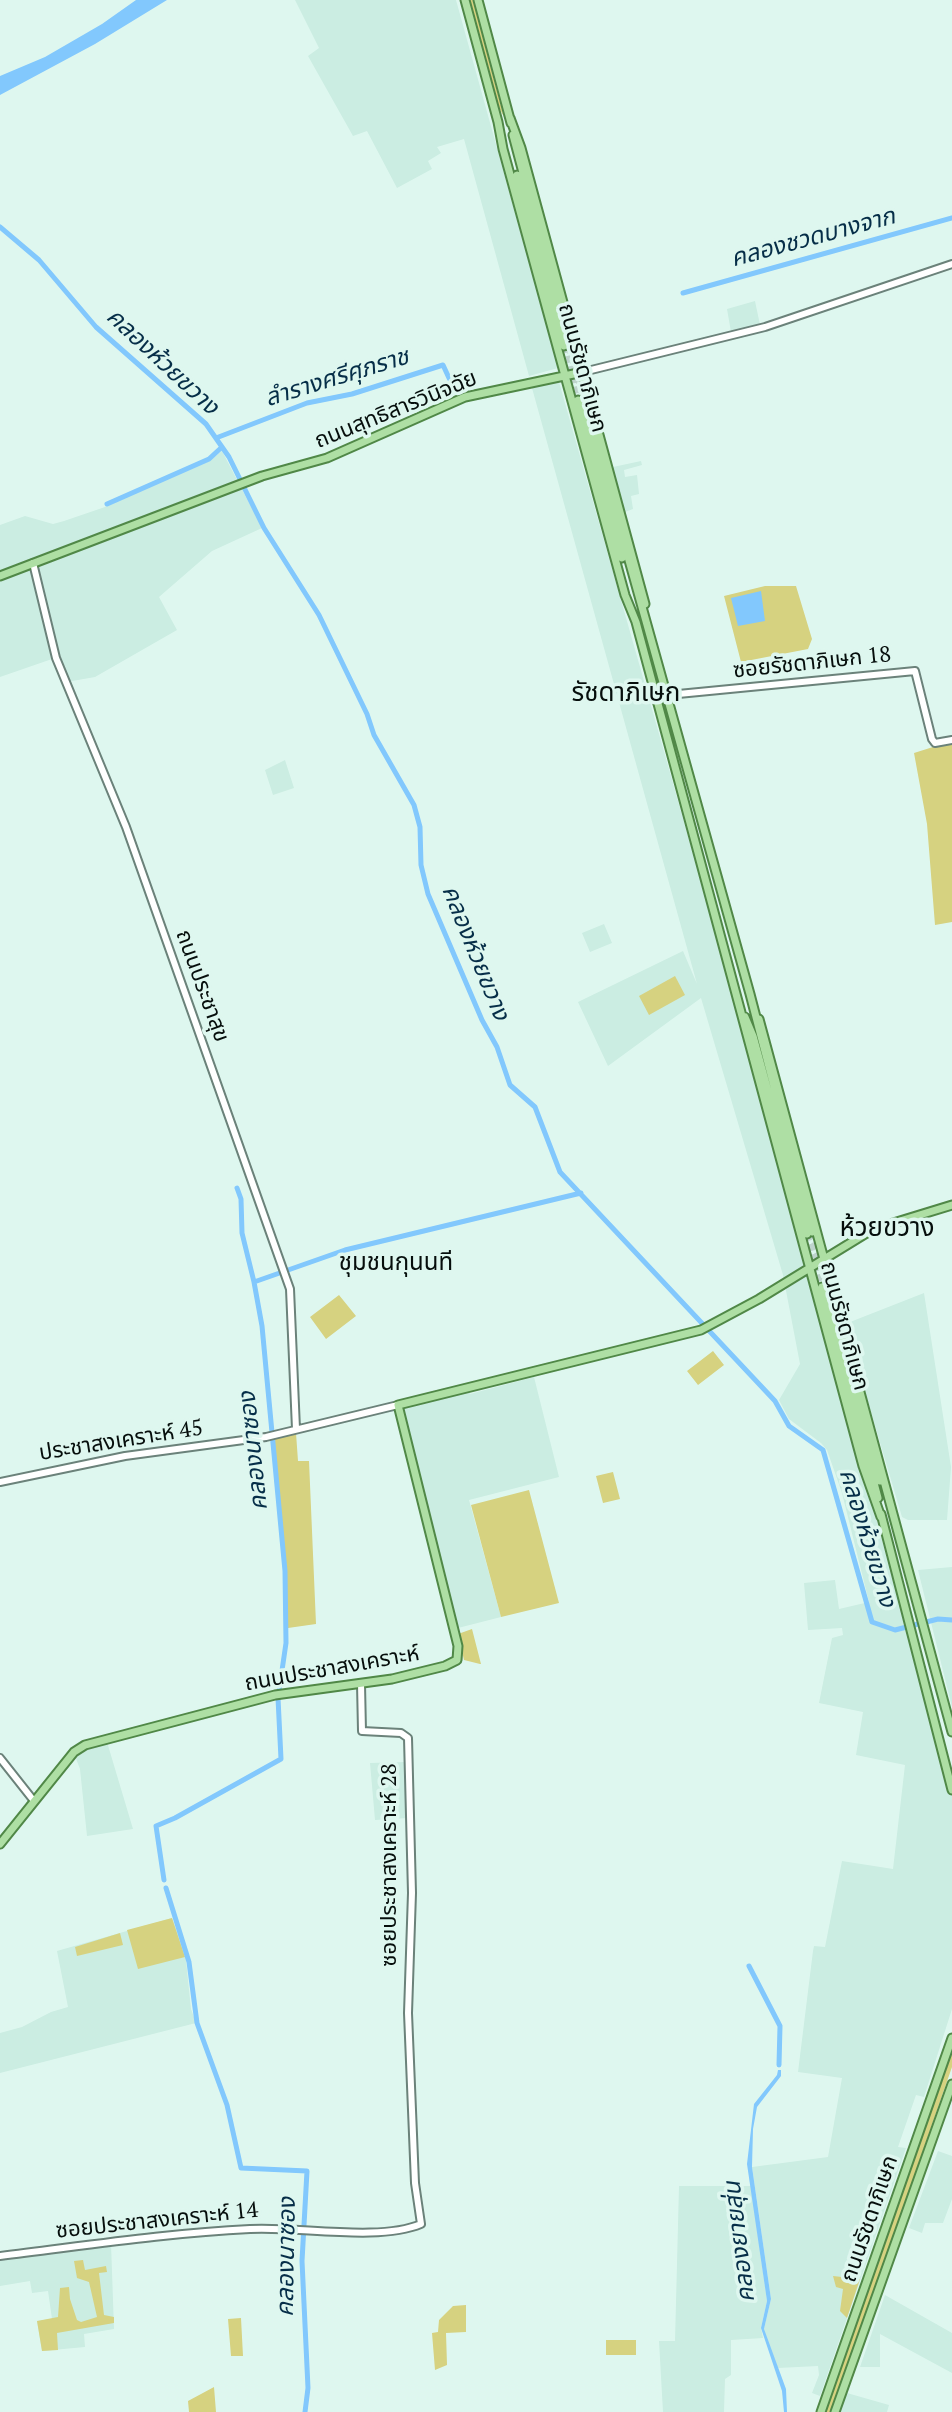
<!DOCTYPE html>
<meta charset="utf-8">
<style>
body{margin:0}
canvas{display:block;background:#def7ef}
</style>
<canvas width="952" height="2412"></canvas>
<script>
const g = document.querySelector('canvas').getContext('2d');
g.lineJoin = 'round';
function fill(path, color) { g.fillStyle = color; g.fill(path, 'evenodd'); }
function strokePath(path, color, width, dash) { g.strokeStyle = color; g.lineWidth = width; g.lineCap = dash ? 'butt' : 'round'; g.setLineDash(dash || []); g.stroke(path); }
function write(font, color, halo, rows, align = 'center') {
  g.font = font + ' "PT Serif","Noto Sans Thai",serif'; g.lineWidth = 7; g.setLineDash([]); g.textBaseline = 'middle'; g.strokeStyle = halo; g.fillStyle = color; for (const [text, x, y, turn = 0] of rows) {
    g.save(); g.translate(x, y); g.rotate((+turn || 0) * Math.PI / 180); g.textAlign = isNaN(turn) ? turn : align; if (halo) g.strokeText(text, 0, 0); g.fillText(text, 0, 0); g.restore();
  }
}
fill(new Path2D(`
 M295 0H456L558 368 529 376 464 139 437 147 441 153 428 161 432 169 397 188 367 131 353 136 308 56 319 48Z
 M755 301 760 325 731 332 727 309Z
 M559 382 727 973 952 1796V2009L924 2097 916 2095 898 2147 906 2148 820 2396 812 2393 819 2375 818 2366 778 2368 766 2339 764 2329 771 2299 752 2167 828 2157 842 2078 798 2072 813 1951 814 1946 825 1947 842 1861 893 1869 905 1765 856 1755 863 1712 819 1703 832 1638 843 1635 842 1628 808 1630 804 1583 835 1580 839 1609 869 1602 842 1493 827 1450 821 1443 789 1419 779 1400 800 1364 783 1275 701 998 608 1066 578 1002 683 951 697 984 532 388Z
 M222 451 262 528 212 551 159 597 177 630 95 677 61 683 52 659 0 677V525L25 516 53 524 64 521 105 507 212 459Z
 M641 461 642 465 624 470 625 477 637 475 639 494 631 496 633 509 625 512 613 467Z
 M285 760 294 788 273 795 265 770Z
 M604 924 612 943 590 952 582 933Z
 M924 1293 951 1467 947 1520H908L902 1517 845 1324Z
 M534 1377 559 1477 469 1500 501 1617 458 1628 403 1408 468 1389 470 1394Z
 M952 1567V1707L918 1570Z
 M107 1742 133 1829 87 1836 80 1769 75 1756 89 1747Z
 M406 1762 408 1818 375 1820 370 1763Z
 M172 1918 185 1951 191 2009 196 2023 0 2073V2033L22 2027 51 2012 68 2007 57 1951Z
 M938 2151 952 2156V2199L943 2223H925L922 2233 909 2228Z
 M679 2186H751L767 2301 761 2328 763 2338 731 2340V2375L725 2379 724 2412H663L659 2341H675Z
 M111 2243 114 2329 84 2334 85 2347 42 2351 37 2321 52 2319 48 2291 32 2293 30 2281 0 2286V2259Z
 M885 2295 952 2333V2373L880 2334V2367H860Z
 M847 2393 889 2405 887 2412H840Z`), '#cbede2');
fill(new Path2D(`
 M468 0H473L504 117 495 100Z
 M765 586H796L812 639 808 649 741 662 724 596Z
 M952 741V922L935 925 927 824 914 753Z
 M675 976 685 995 649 1015 639 996Z
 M339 1295 356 1316 326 1339 310 1317Z
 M713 1351 724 1365 698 1385 687 1371Z
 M296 1433 298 1461H309L316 1624 288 1628 282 1520 273 1438Z
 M613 1472 620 1499 603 1503 596 1476Z
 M529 1490 559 1603 501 1617 471 1505Z
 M472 1629 481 1664H480L464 1660 458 1634Z
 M172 1918 185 1957 138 1969 127 1930Z
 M120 1933 123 1945 77 1956 75 1947Z
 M952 2053V2067L839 2392 832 2412H826Z
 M83 2260 85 2270 106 2266 107 2272 99 2273 104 2315 114 2317V2323L57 2333 58 2350 42 2351 37 2321 58 2317 60 2288 69 2287 70 2299 77 2320 81 2322 97 2317 89 2282 77 2278 74 2261Z
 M833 2276 860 2279 847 2318 840 2311 843 2289 836 2287Z
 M466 2305V2332L446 2333 447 2365 435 2370 432 2333 438 2332 439 2320 453 2306Z
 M241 2318 243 2356H231L228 2319Z
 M606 2340H636V2355H606Z
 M214 2387 216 2412H189L188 2401Z`), '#d6d280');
fill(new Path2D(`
 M136 0H167L95 44 0 95V76L45 57 102 24Z
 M761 591 765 621 738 626 731 598Z
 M778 2070H781V2076L757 2107 753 2129 752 2167 771 2299 764 2329 786 2389 787 2412H784L782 2391 761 2328 767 2301 747 2164 754 2104 777 2075Z`), '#82c8fd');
strokePath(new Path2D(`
 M0 227 39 260 96 327 206 424 229 457 264 528 319 615 367 714 374 735 414 805 420 827 421 865 428 894 482 1020 497 1047 510 1085 535 1107 560 1172 775 1401 789 1426 823 1450 872 1622 895 1630 938 1619 952 1620
 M683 293 952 218
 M216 438 307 403 352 394 443 365 455 391
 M107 504 209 459 222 447
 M237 1188 241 1199 242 1233 254 1282
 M164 1880 156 1826 175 1818 281 1759 278 1698 286 1643 285 1571 262 1326 254 1282 345 1250 581 1193
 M166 1888 189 1962 197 2023 227 2105 241 2168 307 2171 302 2261 308 2388 305 2412
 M749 1966 780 2026 779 2065`), '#82c8fd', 5);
strokePath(new Path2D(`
 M564 346 578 400
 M569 346 584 399
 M812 1232 827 1286
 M807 1234 822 1287`), '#bed4cd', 7, [7, 3.5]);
const minor = new Path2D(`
 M583 372 765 327 952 264
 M33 563 56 658 126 827 290 1289 296 1429
 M668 695 915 671 932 739 935 743 952 740
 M0 1482 125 1456 266 1437 398 1405
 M0 1758 34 1801
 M0 2256C83 2246 167 2233 250 2229 298 2226 378 2242 421 2224L415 2183 408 2013 412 1893 408 1738 401 1733 362 1731 361 1684`);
const major = new Path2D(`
 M465 0 498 122 503 149 625 595 636 622 863 1466 881 1517
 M478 0 511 123
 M510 118 521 148 645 604
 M513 135 569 346
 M517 175 564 346
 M584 399 750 994 812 1232
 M578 400 622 558
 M0 576 262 476 327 458 465 397 583 372
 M745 1017 753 1036 807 1234
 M759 1019 952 1732
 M827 1286 880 1481
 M822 1287 878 1498
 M881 1514 952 1790
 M0 1844 74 1752 85 1745 275 1695 392 1679 445 1666 457 1660 458 1646 398 1405 701 1330 759 1299 865 1234 890 1224 952 1205
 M821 2412 952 2038
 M835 2412 952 2084`);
strokePath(minor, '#6b827a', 10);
strokePath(major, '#508847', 11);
strokePath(minor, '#fff', 6);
strokePath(major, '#aedfa4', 7);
write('22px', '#060e0c', '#def7ef', [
 ["ถนนรัชดาภิเษก",582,368,75],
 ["ถนนสุทธิสารวินิจฉัย",396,410,-22],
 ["ซอยรัชดาภิเษก 18",812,663,-6],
 ["ถนนประชาสุข",202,986,70],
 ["ถนนรัชดาภิเษก",844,1326,75],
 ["ประชาสงเคราะห์ 45",121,1441,-9],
 ["ถนนประชาสงเคราะห์",332,1669,-10],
 ["ซอยประชาสงเคราะห์ 28",390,1865,-90],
 ["ถนนรัชดาภิเษก",870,2219,-71],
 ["ซอยประชาสงเคราะห์ 14",157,2221,-6]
]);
write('italic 24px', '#062e48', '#def7ef', [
 ["คลองชวดบางจาก",813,238,-15],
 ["คลองห้วยขวาง",162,362,43],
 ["ลำรางศรีศุภราช",337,378,-17],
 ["คลองห้วยขวาง",475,953,68],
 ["คลองนาซอง",254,1451,-96],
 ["คลองห้วยขวาง",867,1538,73],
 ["คลองยายสุ่น",740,2242,-97],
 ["คลองนาซอง",287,2257,-89]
]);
write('24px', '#060e0c', '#def7ef', [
 ["ชุมชนกุนนที",396,1263]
]);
write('26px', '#060e0c', '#def7ef', [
 ["รัชดาภิเษก",626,694],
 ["ห้วยขวาง",887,1229]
]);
</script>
